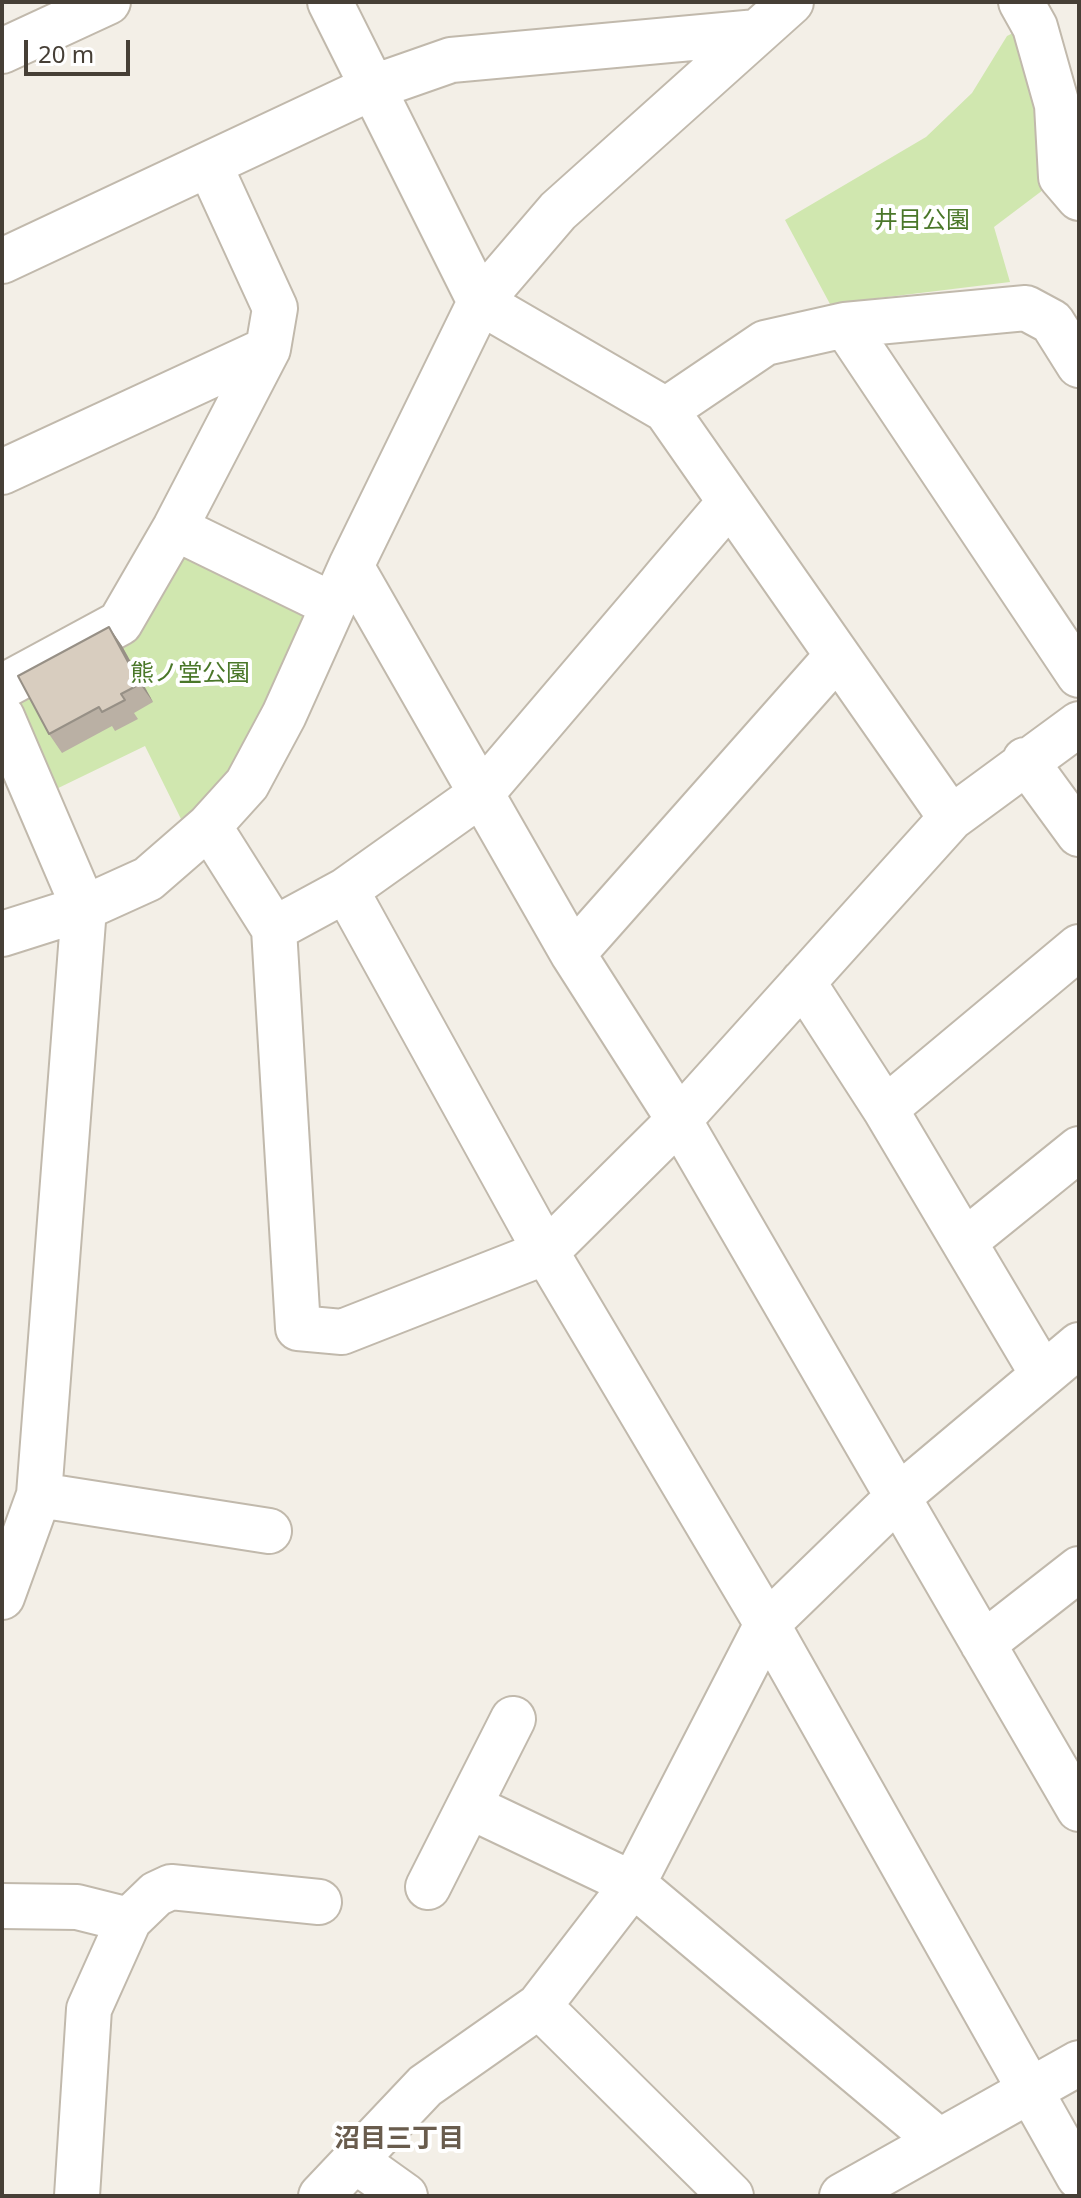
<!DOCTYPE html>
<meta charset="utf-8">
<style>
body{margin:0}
#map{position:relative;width:1081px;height:2198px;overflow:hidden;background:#f3efe7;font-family:"Noto Sans",sans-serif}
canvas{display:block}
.frame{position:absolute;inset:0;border:4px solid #463f36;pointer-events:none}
.scale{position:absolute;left:24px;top:40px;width:106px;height:36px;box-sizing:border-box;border:4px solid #463f36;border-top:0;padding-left:10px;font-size:24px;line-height:28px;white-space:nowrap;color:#463f36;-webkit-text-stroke:6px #fff;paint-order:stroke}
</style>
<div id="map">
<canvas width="1081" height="2198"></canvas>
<div class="frame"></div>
<div class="scale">20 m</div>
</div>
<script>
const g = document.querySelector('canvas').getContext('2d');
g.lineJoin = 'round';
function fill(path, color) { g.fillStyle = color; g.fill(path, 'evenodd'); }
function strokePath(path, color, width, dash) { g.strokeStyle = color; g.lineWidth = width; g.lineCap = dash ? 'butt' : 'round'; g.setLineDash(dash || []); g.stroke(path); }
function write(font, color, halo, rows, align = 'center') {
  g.font = font + ' "Noto Sans","Noto Sans JP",sans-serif'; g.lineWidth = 8; g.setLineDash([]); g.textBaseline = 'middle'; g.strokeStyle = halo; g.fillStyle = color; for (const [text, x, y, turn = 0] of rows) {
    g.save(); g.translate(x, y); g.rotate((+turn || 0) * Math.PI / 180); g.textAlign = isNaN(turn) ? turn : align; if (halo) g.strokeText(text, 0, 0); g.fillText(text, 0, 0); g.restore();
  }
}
fill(new Path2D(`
 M1027 26 1051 121 1043 190 994 227 1010 282 830 304 785 220 926 137 972 93 1007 36Z
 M171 548 313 614 226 784 181 819 145 746 48 793 11 695Z`), '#d0e7af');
const minor = new Path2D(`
 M330 2 480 302 666 410 951 818 679 1120 546 1252 342 1332 298 1328 274 929 346 890
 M1021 2 1035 27 1057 105 1061 177 1079 198
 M2 51 108 2
 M2 261 371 88 451 60 757 32
 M845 325 1079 675
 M666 410 765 343 845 325 1026 308 1052 322 1079 365
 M2 472 268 349 275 308 209 164
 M729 503 481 794 346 890 546 1252 767 1624 1079 2177
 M175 528 333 605
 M351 566 573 954 679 1120 1079 1809
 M2 687 120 623 175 528 268 349
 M2 717 84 908 39 1495 2 1597
 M1025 760 1079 834
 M951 818 1079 724
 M209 826 274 929
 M2 934 84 908 148 879 209 826 247 784 284 715 351 566 480 302 558 211 791 2
 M573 954 837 656
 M803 982 885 1109 1043 1375
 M885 1109 1079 947
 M964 1242 1079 1149
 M39 1495 269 1531
 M983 1644 1079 1569
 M471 1807 633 1884 939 2141
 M428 1887 513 1719
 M2 1906 77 1907 129 1920
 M539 2006 731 2196
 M356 2161 405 2196
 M77 2196 89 2009 129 1920 156 1894 171 1887 319 1902
 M321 2196 425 2086 539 2006 633 1884 767 1624 898 1497 1079 1345
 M842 2196 1079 2063`);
strokePath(minor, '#c1b9ac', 48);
strokePath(minor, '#fff', 44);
fill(new Path2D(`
 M109 627 122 646 153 702 134 713 138 719 115 731 112 726 62 753 49 734Z`), '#bab0a4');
fill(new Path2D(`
 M109 627 122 646 153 702 140 684Z`), '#979086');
const building = new Path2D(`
 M109 627 140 684 121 694 125 700 102 712 99 707 49 734 18 676Z`);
fill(building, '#d8cdbf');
strokePath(building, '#979086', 2);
write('24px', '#4a7729', '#fff', [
 ["井目公園",922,221],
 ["熊ノ堂公園",190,674]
]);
write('bold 26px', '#695c4d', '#fff', [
 ["沼目三丁目",399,2140]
]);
</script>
